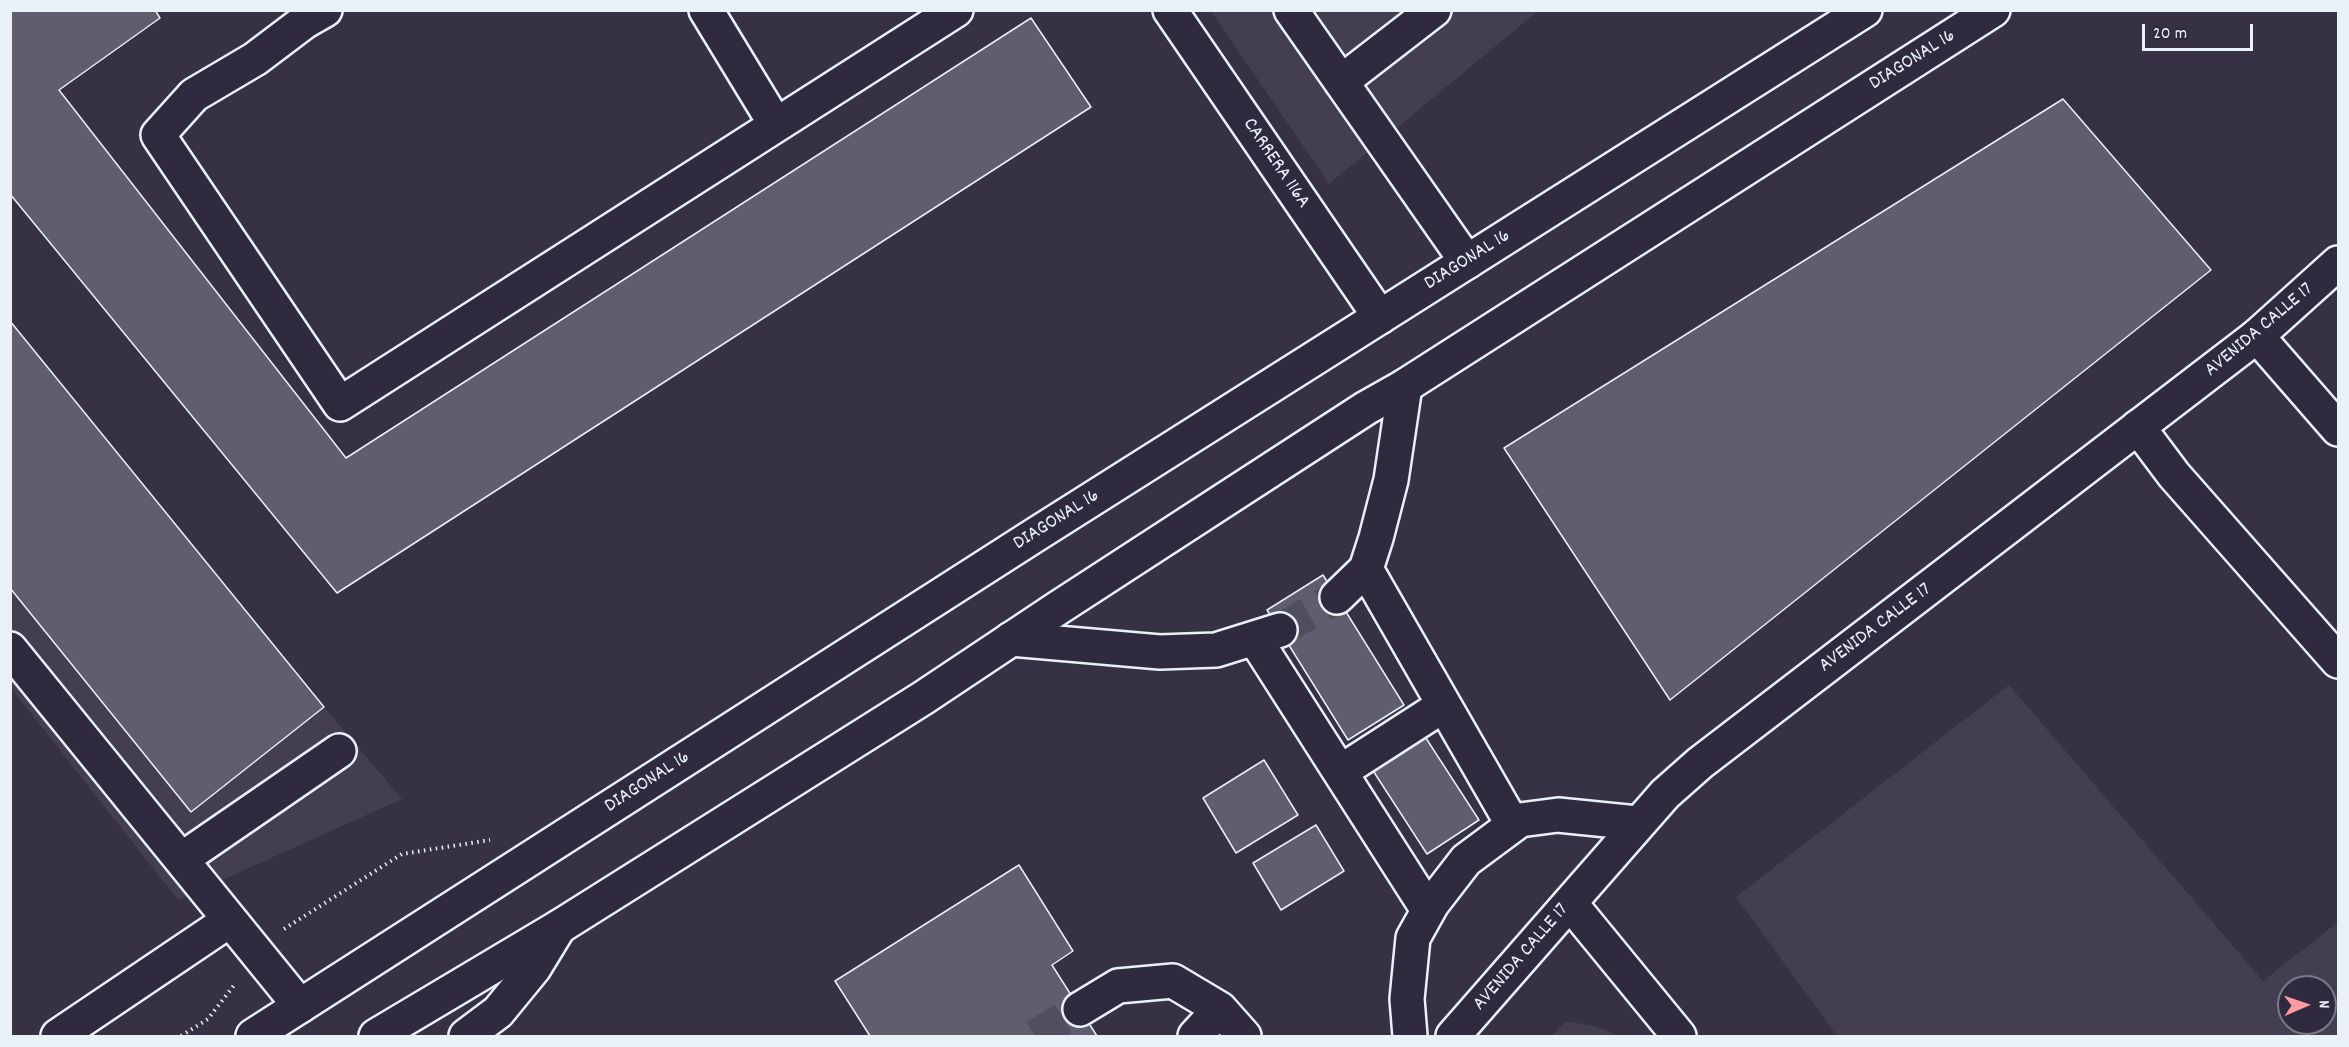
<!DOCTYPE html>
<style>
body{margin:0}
#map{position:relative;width:2349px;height:1047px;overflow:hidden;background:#363244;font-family:Dekko,sans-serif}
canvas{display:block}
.frame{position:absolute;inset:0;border:12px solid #e8f1f8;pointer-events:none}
.north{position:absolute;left:2277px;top:975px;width:60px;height:60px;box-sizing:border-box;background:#2f2a3d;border:2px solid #797a88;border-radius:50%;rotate:88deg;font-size:16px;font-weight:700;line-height:24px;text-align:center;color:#e8f1f8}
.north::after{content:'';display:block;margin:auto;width:21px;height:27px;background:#ff9aa2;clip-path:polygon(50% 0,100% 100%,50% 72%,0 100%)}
.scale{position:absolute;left:2142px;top:24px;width:111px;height:27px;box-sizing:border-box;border:3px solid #e8f1f8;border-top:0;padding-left:8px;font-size:18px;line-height:21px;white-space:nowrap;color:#e8f1f8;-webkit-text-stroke:4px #2f2a3d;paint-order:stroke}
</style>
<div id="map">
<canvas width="2349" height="1047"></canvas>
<div class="frame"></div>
<div class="north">N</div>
<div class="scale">20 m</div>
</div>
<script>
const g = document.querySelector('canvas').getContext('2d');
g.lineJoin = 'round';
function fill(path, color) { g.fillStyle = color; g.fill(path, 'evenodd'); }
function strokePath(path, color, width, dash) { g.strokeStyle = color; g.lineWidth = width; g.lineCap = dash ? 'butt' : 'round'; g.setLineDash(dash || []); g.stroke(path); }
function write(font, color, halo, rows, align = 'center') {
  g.font = font + ' Dekko,sans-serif'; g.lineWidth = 4.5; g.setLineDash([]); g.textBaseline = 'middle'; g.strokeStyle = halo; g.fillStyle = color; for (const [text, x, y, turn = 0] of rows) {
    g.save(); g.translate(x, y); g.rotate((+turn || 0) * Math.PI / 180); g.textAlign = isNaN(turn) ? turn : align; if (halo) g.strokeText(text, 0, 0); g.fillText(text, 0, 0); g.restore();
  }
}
fill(new Path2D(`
 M1211 11H1538L1329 184Z
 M10 321 324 707 402 799 178 900 11 688Z
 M2009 685 2263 981 2338 922V1036H1837L1736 897ZM2289 987H2325V1023H2289Z
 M1566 1021 1594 1026 1611 1032 1614 1036H1551Z`), '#433f51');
const building = new Path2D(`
 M10 10H155L160 18 59 90 346 458 1031 18 1091 107 337 593 10 194Z
 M2063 99 2211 270 1670 700 1504 448Z
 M10 321 324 707 191 812 10 588Z
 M1323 575 1404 705 1348 740 1267 610Z
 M1422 732 1479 820 1427 854 1370 766Z
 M1264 760 1298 815 1236 853 1203 798Z
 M1316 825 1344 871 1281 910 1253 863Z
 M1019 865 1073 951 1052 965 1097 1036H870L835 981Z`);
fill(building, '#605e6e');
strokePath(building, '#e8f1f8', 1.5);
strokePath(new Path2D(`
 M1280 630 1337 597
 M1035 1036 1080 1009`), '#514f5f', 33, [33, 16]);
const minor = new Path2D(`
 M325 10 304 22 255 59 194 95 158 135 340 404 956 10
 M706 10 776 125
 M1170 10 1380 317
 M1291 10 1467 262
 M1341 82 1434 10
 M2257 336 2338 429
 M2138 427 2174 475 2338 661
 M1366 569 1513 825
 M1337 597 1366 569 1376 538 1391 480 1405 386
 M1011 639 1160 652 1216 650 1280 630
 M1255 639 1428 910
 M10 649 300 1006
 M1340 772 1444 705
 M182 859 339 751
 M1570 903 1679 1036
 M1080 1009 1118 986 1173 981 1220 1009 1244 1036
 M58 1036 230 920
 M466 1036 498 1012 534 968 559 927
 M1195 1036 1220 1009
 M1410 1036 1407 999 1413 938 1432 904 1466 860 1520 820 1558 815 1637 823`);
const major = new Path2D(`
 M253 1036 1035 535 1865 10
 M376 1036 559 927 923 698 1058 608 1366 408 1405 386 1993 10
 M1453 1036 1665 794 1700 763 2257 336 2338 263`);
strokePath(minor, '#e8f1f8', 38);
strokePath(major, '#e8f1f8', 38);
strokePath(new Path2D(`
 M284 929 402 854 490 840
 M181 1036 208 1019 235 984`), '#e8f1f8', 4, [1.5, 4.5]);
strokePath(minor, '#2f2a3d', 33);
strokePath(major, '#2f2a3d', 33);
write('20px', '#e8f1f8', '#2f2a3d', [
 ["DIAGONAL 16",1913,61,-32],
 ["CARRERA 116A",1275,164,56],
 ["DIAGONAL 16",1468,261,-32],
 ["AVENIDA CALLE 17",2260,331,-40],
 ["DIAGONAL 16",1057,521,-32],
 ["AVENIDA CALLE 17",1876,629,-37],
 ["DIAGONAL 16",648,783,-33],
 ["AVENIDA CALLE 17",1522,958,-49]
]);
</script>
